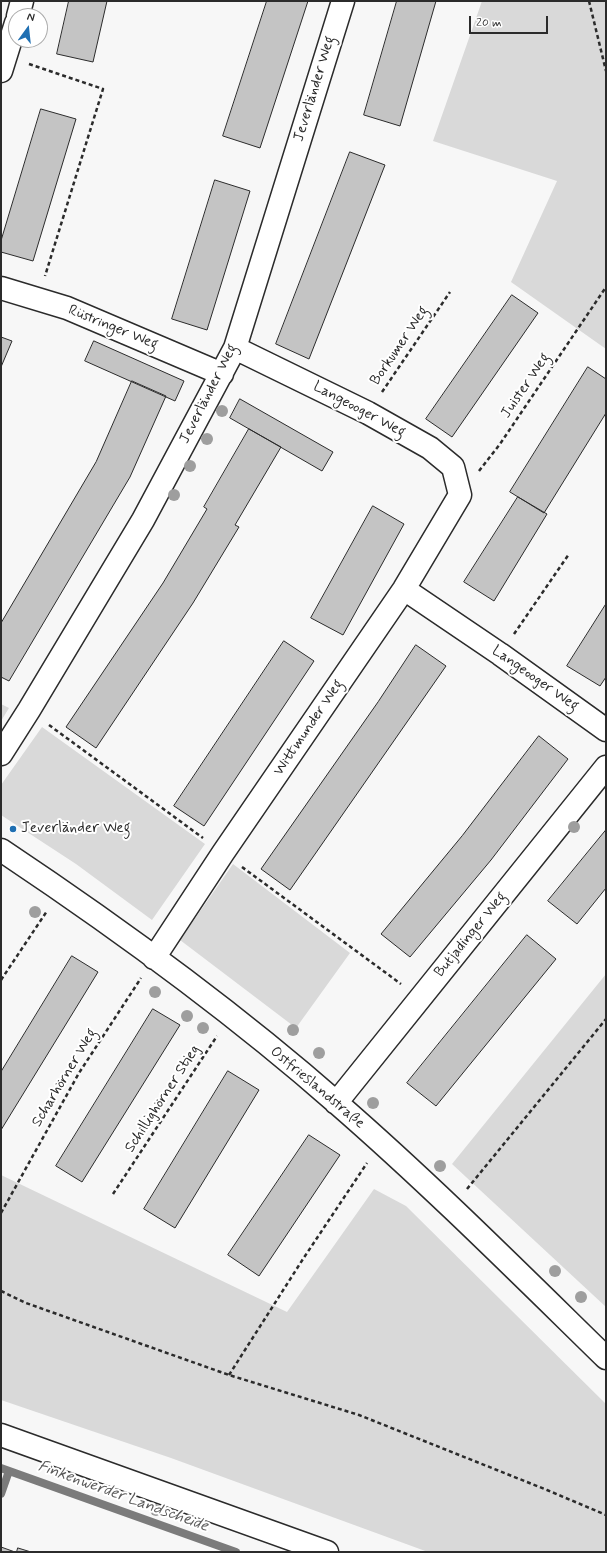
<!DOCTYPE html>
<meta charset="utf-8">
<style>
body{margin:0}
#map{position:relative;width:607px;height:1553px;overflow:hidden;background:#f7f7f7;font-family:Mynerve,sans-serif}
canvas{display:block}
.frame{position:absolute;inset:0;border:2px solid #2b2b2b;pointer-events:none}
.north{position:absolute;left:8px;top:8px;width:40px;height:40px;box-sizing:border-box;background:#fff;border:1px solid #aaa;border-radius:50%;rotate:15deg;font-size:11px;font-weight:700;line-height:16px;text-align:center;color:#2b2b2b}
.north::after{content:'';display:block;margin:auto;width:14px;height:18px;background:#1f6fb2;clip-path:polygon(50% 0,100% 100%,50% 72%,0 100%)}
.scale{position:absolute;left:469px;top:16px;width:79px;height:18px;box-sizing:border-box;border:2px solid #2b2b2b;border-top:0;padding-left:5px;font-size:12px;line-height:14px;white-space:nowrap;color:#2b2b2b;-webkit-text-stroke:3px #fff;paint-order:stroke}
</style>
<div id="map">
<canvas width="607" height="1553"></canvas>
<div class="frame"></div>
<div class="north">N</div>
<div class="scale">20 m</div>
</div>
<script>
const g = document.querySelector('canvas').getContext('2d');
g.lineJoin = 'round';
function fill(path, color) { g.fillStyle = color; g.fill(path, 'evenodd'); }
function strokePath(path, color, width, dash) { g.strokeStyle = color; g.lineWidth = width; g.lineCap = dash ? 'butt' : 'round'; g.setLineDash(dash || []); g.stroke(path); }
function write(font, color, halo, rows, align = 'center') {
  g.font = font + ' Mynerve,sans-serif'; g.lineWidth = 4; g.setLineDash([]); g.textBaseline = 'middle'; g.strokeStyle = halo; g.fillStyle = color; for (const [text, x, y, turn = 0] of rows) {
    g.save(); g.translate(x, y); g.rotate((+turn || 0) * Math.PI / 180); g.textAlign = isNaN(turn) ? turn : align; if (halo) g.strokeText(text, 0, 0); g.fillText(text, 0, 0); g.restore();
  }
}
fill(new Path2D(`
 M482 1H606V349L511 282 557 181 433 141Z
 M1 704 9 708 1 721Z
 M42 727 205 844 152 920 76 864 1 815V785Z
 M233 864 350 953 296 1028 180 940Z
 M606 974V1307L452 1164Z
 M1 1175 287 1312 374 1189 406 1206 606 1404V1552H428L171 1458 1 1400Z`), '#d9d9d9');
strokePath(new Path2D(`
 M1 1468 236 1552
 M1 1494 9 1471`), '#7b7b7b', 8);
const building = new Path2D(`
 M69 1H107L93 62 57 54Z
 M267 1H308L260 148 223 136Z
 M397 1H436L400 126 364 115Z
 M41 109 76 119 33 261 1 252V241Z
 M350 152 385 165 309 359 276 344Z
 M215 180 250 191 207 330 172 319Z
 M512 295 538 313 452 437 426 419Z
 M1 337 12 341 1 367Z
 M94 341 184 381 175 401 85 361Z
 M588 367 606 379V413L544 513 510 492Z
 M132 381 166 396 130 477 9 681 1 677V623L96 462Z
 M240 399 333 452 322 471 230 418Z
 M249 429 281 447 235 525 239 527 193 603 96 748 66 727 163 583 207 509 204 507Z
 M518 497 547 514 494 601 464 582Z
 M373 506 404 524 343 635 311 618Z
 M606 604V677L600 686 567 666Z
 M284 641 314 661 204 826 174 806Z
 M416 645 446 666 290 890 261 869 378 702Z
 M539 736 568 759 491 860 410 957 381 934 462 836Z
 M606 830V888L577 924 548 901Z
 M527 935 556 959 436 1106 407 1083Z
 M72 956 98 972 1 1130V1072Z
 M153 1009 180 1025 82 1182 56 1166Z
 M228 1071 259 1090 175 1228 144 1209Z
 M309 1135 340 1155 259 1276 228 1255Z
 M1 1547 15 1552H1Z
 M18 1548 31 1552H17Z`);
fill(building, '#c4c4c4');
strokePath(building, '#2b2b2b', 1);
const minor = new Path2D(`
 M18 16 22 1
 M1 71 16 23
 M1 288 67 308 222 374
 M404 589 500 654 606 730
 M1 754 29 710 143 520 235 348 343 1
 M1 850C118 928 232 1011 338 1104 431 1185 518 1272 606 1358
 M154 958 223 853 404 589 460 495 453 467 430 448 368 413 235 348
 M336 1103 606 767
 M1 1435 327 1552`);
strokePath(minor, '#2b2b2b', 25);
strokePath(new Path2D(`
 M589 1 606 71
 M29 64 103 89 45 276
 M382 392 450 292
 M479 471 500 444 606 287
 M514 634 569 554
 M49 725 203 838
 M242 867 401 984
 M1 980 47 911
 M467 1189 606 1019
 M113 1194 217 1036
 M1 1213 79 1073 141 978
 M1 1291 26 1303 229 1375 359 1415 547 1490 606 1515
 M229 1375 303 1259 367 1163`), '#2b2b2b', 2.5, [4, 3]);
strokePath(minor, '#fff', 22);
g.fillStyle = '#9e9e9e';
for (const [x, y] of [
 [222,411],
 [207,439],
 [190,466],
 [174,495],
 [574,827],
 [35,912],
 [155,992],
 [187,1016],
 [203,1028],
 [293,1030],
 [319,1053],
 [373,1103],
 [440,1166],
 [555,1271],
 [581,1297],
 [156,1510]
]) { g.beginPath(); g.arc(x, y, 6, 0, 2 * Math.PI); g.fill(); }
for (const [x, y, r, color] of [
 [13,829,4,"#1f6fb2"]
]) { const dot = new Path2D(); dot.arc(x, y, r, 0, 2 * Math.PI); g.fillStyle = color; g.fill(dot); strokePath(dot, '#fff', 1.5); }
write('15px', '#2b2b2b', '#fff', [
 ["Jeverländer Weg",315,89,-73],
 ["Rüstringer Weg",113,328,22],
 ["Borkumer Weg",400,346,-56],
 ["Juister Weg",526,386,-56],
 ["Jeverländer Weg",209,394,-63],
 ["Langeooger Weg",359,410,28],
 ["Langeooger Weg",535,679,35],
 ["Wittmunder Weg",309,728,-56],
 ["Butjadinger Weg",471,935,-51],
 ["Scharhörner Weg",65,1078,-59],
 ["Ostfrieslandstraße",317,1088,40],
 ["Schillighörner Stieg",163,1099,-57]
]);
write('15px', '#2b2b2b', '#fff', [
 ["Jeverländer Weg",21,829]
], 'left');
write('italic 16px', '#5a5a5a', '#fff', [
 ["Finkenwerder Landscheide",123,1497,20]
]);
</script>
